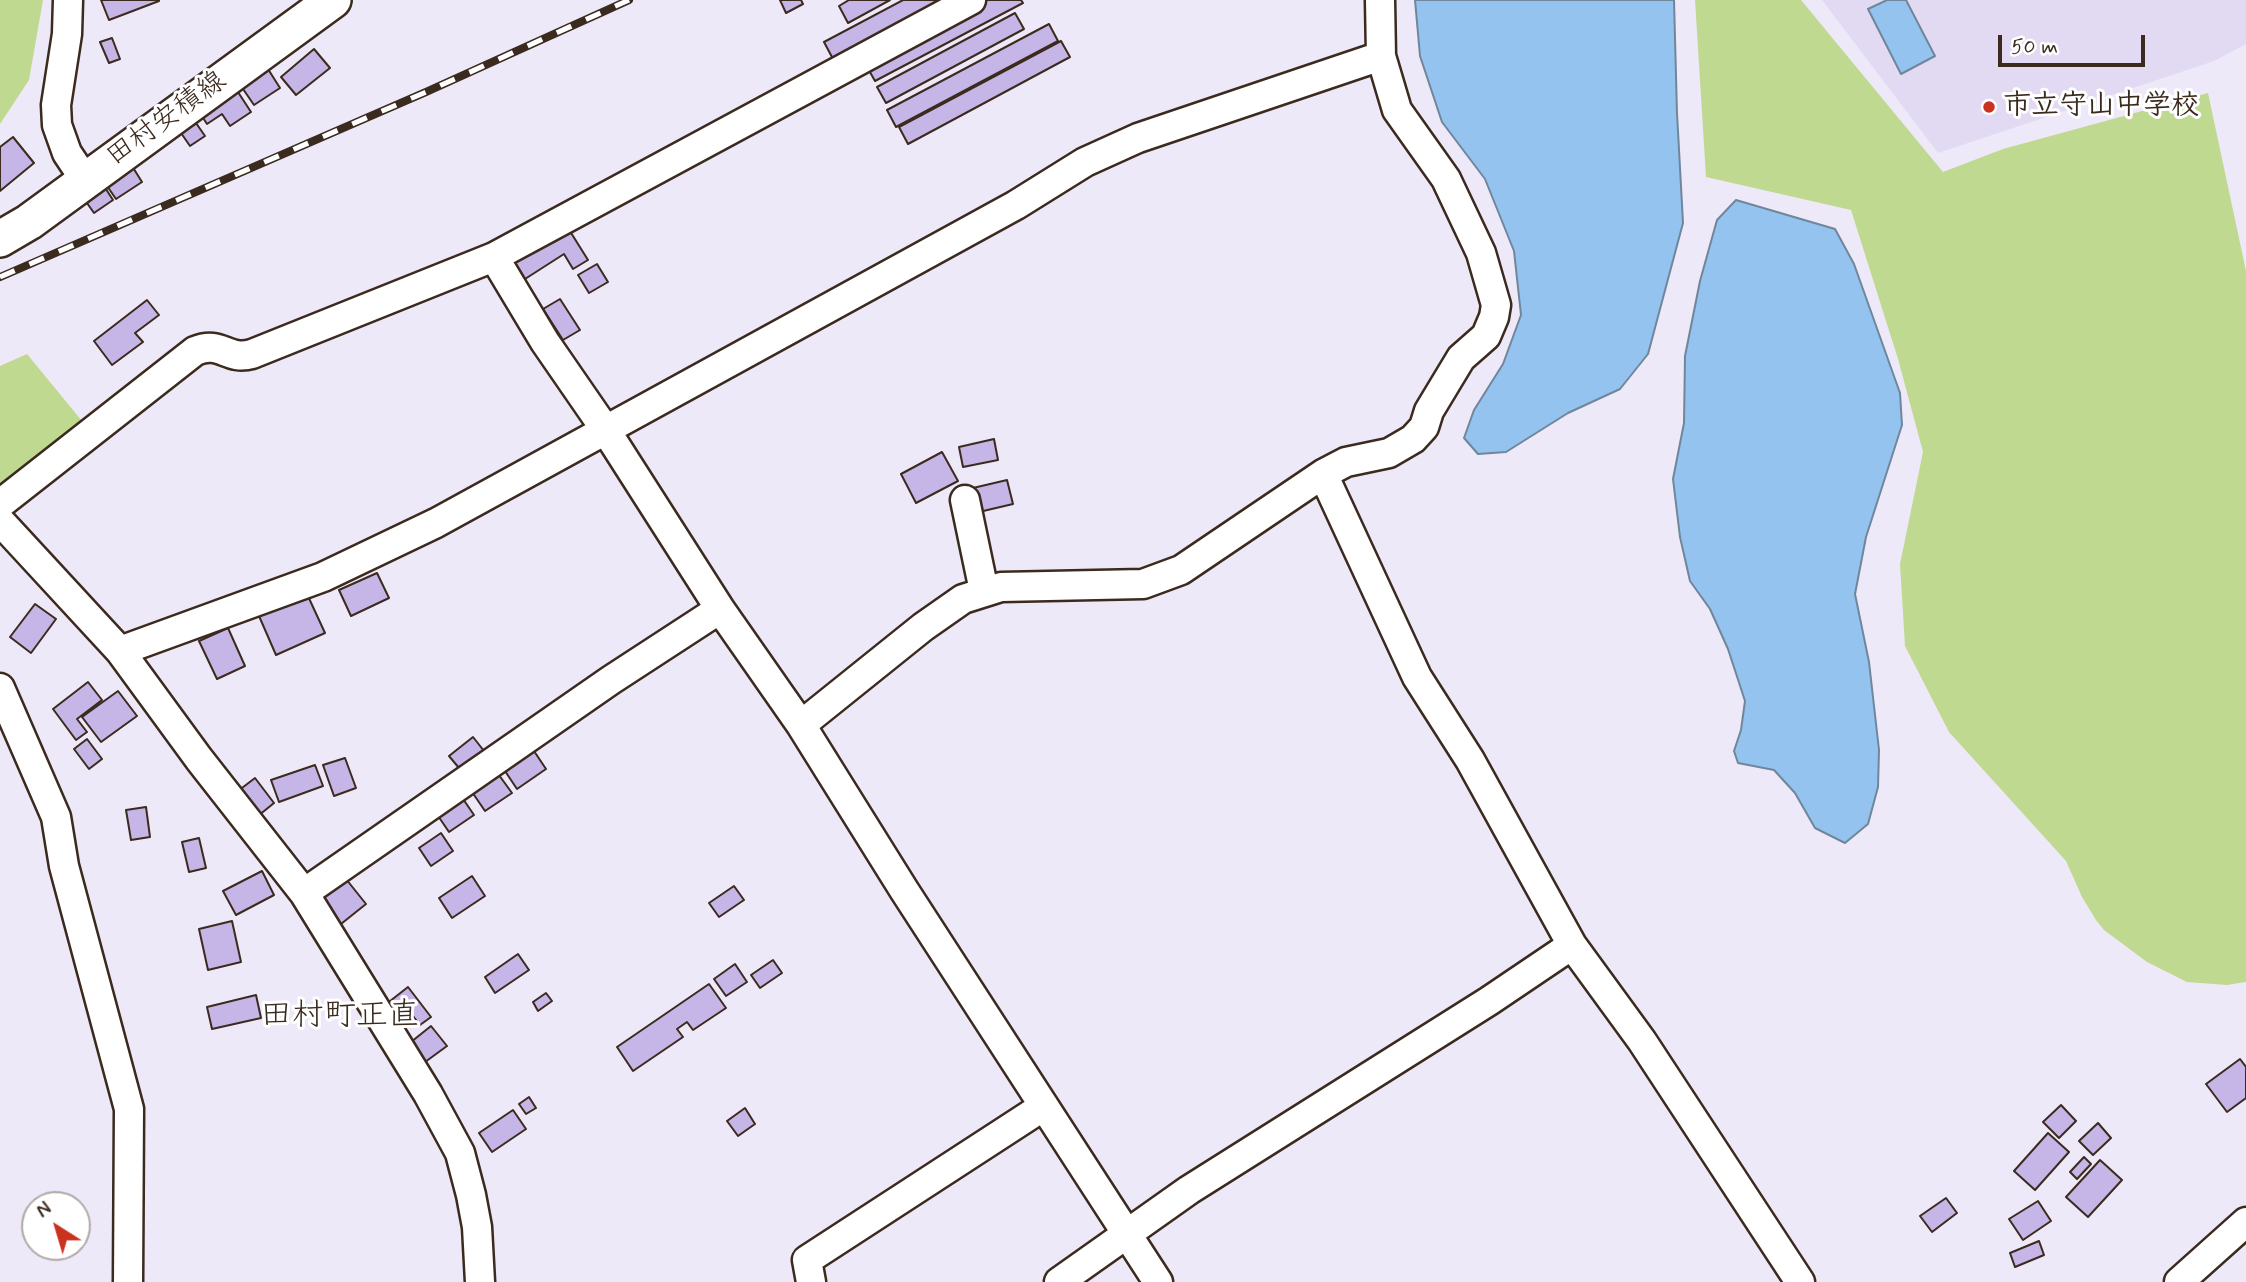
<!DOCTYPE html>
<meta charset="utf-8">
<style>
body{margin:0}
#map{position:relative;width:2246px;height:1282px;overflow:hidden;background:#eee9f8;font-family:Mynerve,sans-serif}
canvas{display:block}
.north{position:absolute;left:21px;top:1191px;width:70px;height:70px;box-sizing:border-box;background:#fff;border:2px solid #b1aaa5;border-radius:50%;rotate:323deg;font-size:19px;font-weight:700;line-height:28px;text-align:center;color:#3b2a1e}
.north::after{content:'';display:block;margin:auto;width:24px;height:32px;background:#c8321e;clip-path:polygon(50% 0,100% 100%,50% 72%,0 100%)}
.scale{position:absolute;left:1998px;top:35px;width:147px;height:32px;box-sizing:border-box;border:4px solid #3b2a1e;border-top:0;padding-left:9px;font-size:21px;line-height:24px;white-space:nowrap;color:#3b2a1e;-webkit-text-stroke:5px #fff;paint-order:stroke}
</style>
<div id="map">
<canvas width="2246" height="1282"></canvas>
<div class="north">N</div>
<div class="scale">50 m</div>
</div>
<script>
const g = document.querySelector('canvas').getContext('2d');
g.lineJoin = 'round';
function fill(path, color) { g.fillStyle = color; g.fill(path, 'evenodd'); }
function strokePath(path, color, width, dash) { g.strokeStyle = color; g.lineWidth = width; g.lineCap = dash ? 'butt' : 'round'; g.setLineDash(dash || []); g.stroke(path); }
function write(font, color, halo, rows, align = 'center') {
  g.font = font + ' Mynerve,"Klee One",sans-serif'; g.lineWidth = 6; g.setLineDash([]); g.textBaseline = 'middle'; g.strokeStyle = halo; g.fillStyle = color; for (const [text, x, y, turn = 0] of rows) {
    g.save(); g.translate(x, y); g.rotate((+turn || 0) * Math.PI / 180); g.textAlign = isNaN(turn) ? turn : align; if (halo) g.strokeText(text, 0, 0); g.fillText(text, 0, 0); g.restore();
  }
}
fill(new Path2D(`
 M1822 0H2246V44L2214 61 1938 153Z`), '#e2daf3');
fill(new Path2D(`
 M0 0H43L29 80 0 124Z
 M1695 0H1801L1943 172 2003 149 2208 93 2246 271V982L2227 985 2187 982 2147 962 2104 930 2096 920 2082 897 2066 861 1949 732 1905 646 1900 564 1923 452 1898 359 1851 210 1706 177Z
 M27 354 82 421 0 486V366Z`), '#bfd990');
const water = new Path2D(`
 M1415 0H1674L1677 113 1683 223 1648 354 1620 389 1568 413 1506 452 1478 454 1464 438 1474 410 1503 364 1521 315 1514 251 1485 179 1442 122 1420 56Z
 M1887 0H1906L1935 56 1901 74 1868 9Z
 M1736 200 1835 229 1854 264 1900 393 1902 425 1866 537 1855 594 1869 662 1879 750 1878 787 1868 824 1845 843 1815 828 1795 793 1774 770 1738 763 1734 751 1741 730 1745 701 1728 649 1710 609 1690 581 1680 537 1673 479 1684 423 1685 356 1700 281 1717 220Z`);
fill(water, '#93c3ee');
strokePath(water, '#70869b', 2);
const building = new Path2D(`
 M101 0H159V1L109 20Z
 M780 0H801L803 4 786 13Z
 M849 0H890L848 23 839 6Z
 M903 0H944L833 59 824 42Z
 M987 0H1021L1023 3 875 81 866 65Z
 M1015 13 1024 29 886 103 877 87Z
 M1049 24 1058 41 896 127 887 110Z
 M112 38 120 59 109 63 100 42Z
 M1061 41 1070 57 908 144 899 127Z
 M314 49 330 68 296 95 281 77Z
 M268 69 280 88 254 105 241 86Z
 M236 89 251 112 230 126 222 114 207 124 200 113Z
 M196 123 205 136 190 146 181 133Z
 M13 137 34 163 0 191V147Z
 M132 166 142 182 116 199 105 183Z
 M102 183 113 200 94 213 82 196Z
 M568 228 588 260 573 269 564 254 525 279 514 261Z
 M597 264 608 282 589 293 578 275Z
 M560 299 580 330 563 340 543 309Z
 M147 300 159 315 135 333 143 342 112 365 94 341Z
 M994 439 998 460 963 467 959 447Z
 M942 452 958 481 916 503 901 474Z
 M1007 480 1013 504 979 512 973 488Z
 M377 573 389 598 351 616 339 590Z
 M307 594 325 633 276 655 259 616Z
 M35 604 56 619 31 653 10 637Z
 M228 628 245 666 217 679 199 641Z
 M88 682 102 700 77 719 87 732 76 740 53 709Z
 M118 691 137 716 101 742 82 717Z
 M473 737 488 756 464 774 449 756Z
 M87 739 102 759 89 769 74 749Z
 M528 742 546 769 517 789 499 762Z
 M345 758 356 788 334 796 323 765Z
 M315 765 323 786 279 802 271 780Z
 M496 771 512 793 485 811 470 789Z
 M255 778 274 803 258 816 238 791Z
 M459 793 474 815 449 832 434 810Z
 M146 807 150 837 131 840 126 810Z
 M441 833 453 851 431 866 419 848Z
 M199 838 206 868 189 872 182 842Z
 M262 871 274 895 236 915 223 891Z
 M472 876 485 896 452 918 439 898Z
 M346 879 366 904 336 928 316 902Z
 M734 886 744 900 719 917 709 903Z
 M232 921 241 962 208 970 199 929Z
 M518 954 529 970 495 993 485 977Z
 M773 960 782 973 760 988 751 975Z
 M735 964 747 982 726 996 714 979Z
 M709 984 726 1008 693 1030 687 1022 677 1029 683 1037 633 1071 617 1047Z
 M408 987 431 1017 420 1025 409 1011 398 1020 385 1005Z
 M546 993 552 1001 538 1011 533 1002Z
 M256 995 261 1018 212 1029 207 1007Z
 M431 1026 447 1046 421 1065 406 1046Z
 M2240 1059 2246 1067V1098L2227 1112 2206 1084Z
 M529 1097 536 1108 526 1114 519 1104Z
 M2061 1105 2076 1121 2059 1138 2043 1122Z
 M745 1108 755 1124 738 1136 727 1121Z
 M513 1110 526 1129 492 1152 479 1133Z
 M2098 1123 2111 1138 2093 1155 2079 1141Z
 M2048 1133 2069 1152 2035 1190 2014 1171Z
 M2084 1157 2091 1164 2077 1179 2070 1172Z
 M2100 1160 2122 1180 2088 1217 2066 1197Z
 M1946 1198 1957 1213 1932 1232 1920 1216Z
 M2038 1201 2051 1221 2023 1240 2009 1219Z
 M2039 1241 2044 1255 2015 1267 2010 1253Z`);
fill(building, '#c6b6e7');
strokePath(building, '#3b2a1e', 2);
const minor = new Path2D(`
 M68 0 67 34 56 105 57 125 67 153 85 180
 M494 257 971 0
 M1323 474 1417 677 1470 760 1572 945 1642 1041 1800 1282
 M965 500 984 591
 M0 504 195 351C222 340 226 361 252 354L494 257 545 342 605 429 720 609 801 725 904 890 1158 1282
 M0 521 120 651 199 759 304 893 428 1094 460 1153 471 1195 477 1227 480 1282
 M120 651 323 577 436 523 1016 205 1085 162 1138 138 1381 56
 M0 688 56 817 64 866 129 1109 128 1282
 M801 725 923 627 963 599 1001 587 1143 584 1181 570 1323 474 1346 462 1389 453 1413 439 1424 427 1429 411 1461 358 1486 336 1494 317 1496 305 1481 253 1446 179 1397 110 1381 56 1380 0
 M304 893 611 680 720 609
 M811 1282 807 1260 1044 1106
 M1059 1282 1189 1190 1489 1001 1572 945
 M2179 1282 2246 1222`);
const major = new Path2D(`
 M0 239 29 222 333 0`);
strokePath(minor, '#3b2a1e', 33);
strokePath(major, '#3b2a1e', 40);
strokePath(minor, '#fff', 28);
strokePath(major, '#fff', 35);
const rail = new Path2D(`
 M0 277 426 92 629 0`);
strokePath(rail, '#3b2a1e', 8);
strokePath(rail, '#fff', 5, [16]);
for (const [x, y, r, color] of [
 [1989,107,7,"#c8321e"]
]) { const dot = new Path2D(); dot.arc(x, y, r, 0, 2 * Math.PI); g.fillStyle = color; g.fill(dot); strokePath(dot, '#fff', 2.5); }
write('bold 28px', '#3b2a1e', '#fff', [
 ["市立守山中学校",2003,107]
], 'left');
write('28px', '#3b2a1e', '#fff', [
 ["田村安積線",167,120,-36]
]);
write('32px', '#3b2a1e', '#fff', [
 ["田村町正直",340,1017]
]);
</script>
